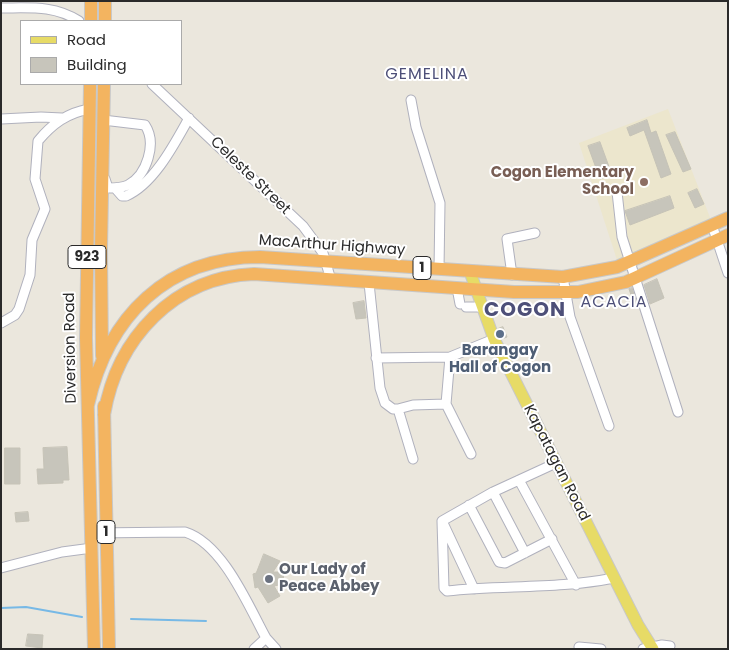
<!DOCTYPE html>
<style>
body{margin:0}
#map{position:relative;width:729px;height:650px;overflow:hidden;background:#ebe7dd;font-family:Poppins,sans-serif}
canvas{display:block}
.frame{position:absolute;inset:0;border:2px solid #2a2a2a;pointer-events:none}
.legend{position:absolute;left:20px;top:20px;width:162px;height:65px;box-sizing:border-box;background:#fff;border:1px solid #aaa;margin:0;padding:6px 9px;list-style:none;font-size:15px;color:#2a2a2a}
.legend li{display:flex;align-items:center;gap:10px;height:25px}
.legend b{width:25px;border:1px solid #aaa}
</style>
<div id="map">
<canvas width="729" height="650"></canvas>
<div class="frame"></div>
<ul class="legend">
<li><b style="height:6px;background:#e7db66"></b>Road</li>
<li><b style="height:14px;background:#c7c5bb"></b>Building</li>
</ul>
</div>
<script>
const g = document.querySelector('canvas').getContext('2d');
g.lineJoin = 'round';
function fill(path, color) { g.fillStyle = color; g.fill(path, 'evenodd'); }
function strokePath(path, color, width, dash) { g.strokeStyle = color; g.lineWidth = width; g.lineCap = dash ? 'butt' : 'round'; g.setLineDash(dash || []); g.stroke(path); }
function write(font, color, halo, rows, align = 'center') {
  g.font = font + ' Poppins,sans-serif'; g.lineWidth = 4; g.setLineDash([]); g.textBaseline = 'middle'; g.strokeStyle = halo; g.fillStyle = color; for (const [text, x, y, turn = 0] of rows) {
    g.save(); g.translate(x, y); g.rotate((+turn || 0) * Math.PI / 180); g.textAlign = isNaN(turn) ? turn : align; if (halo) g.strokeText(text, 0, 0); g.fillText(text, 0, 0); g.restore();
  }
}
fill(new Path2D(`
 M668 109 711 220 617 260 579 143Z`), '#ece6cd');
strokePath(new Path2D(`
 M1 608 26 607 82 617
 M131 619 206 621`), '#77b9e6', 2);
const building = new Path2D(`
 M647 120 651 133 656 131 671 174 661 178 644 130 630 136 627 128Z
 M675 132 691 169 683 172 666 135Z
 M600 142 612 175 600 179 588 146Z
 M697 189 704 204 695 208 688 193Z
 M670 196 674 208 630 225 625 211Z
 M657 279 664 298 650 304 644 285Z
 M632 288 638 306 635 307 629 289Z
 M364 301 366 318 356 319 353 303Z
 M503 327 507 337 502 339 498 329Z
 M67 447 69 480H63V483L38 484 37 469H44L43 448Z
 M5 448H20V484H5Z
 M28 512 29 521 16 522 15 513Z
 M264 554 280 561 273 572H283L284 584 274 586 280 596 268 603 258 587 255 588 253 574 256 573Z
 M28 634 43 635 42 648 26 646Z`);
fill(building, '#c7c5bb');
strokePath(building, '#c6c3b7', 1);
const minor = new Path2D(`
 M1 8C30 8 54 5 79 21
 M152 84 303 226 323 253 331 280
 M411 100 416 127 440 203 439 269
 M1 119 41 117 62 118
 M103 120 145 125C157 143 147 175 128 185 122 188 114 188 108 188L105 179
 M115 188 122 196H126C154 184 175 143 189 118
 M617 192 622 237 678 412
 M712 225 728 273
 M512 275 507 239 535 233
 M563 277 570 317 609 426
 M369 283 380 388 385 403 393 409H398
 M457 288 460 304
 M466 307H482
 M1 323 15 315 19 309 30 275 32 240 45 209 35 179 38 141C52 124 67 113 89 109
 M450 357 446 404 471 454
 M376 358 450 357 494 339
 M413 459 398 409 413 405 446 404
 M519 480 576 585
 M493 492 525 553
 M469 505 499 562 505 563 552 539
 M442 521 444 588 447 591C502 585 559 589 614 578
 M442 521 493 492 556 463
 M443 523 474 589
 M91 533 185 532C223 544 248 605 266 638L276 649
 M1 568 62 552 92 548
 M579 647 601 649
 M254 649 266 638
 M643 649 662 645 670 646`);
const major = new Path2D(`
 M470 272 494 339 638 625 653 649`);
const highway = new Path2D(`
 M91 21V1
 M105 21V1
 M90 84 86 338 94 649
 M102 356 101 249 104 84
 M88 405C108 316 167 257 260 257L563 277 617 267 728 218
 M104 406 109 649
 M104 415C117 338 174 277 254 274L514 292H578L626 282 728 235`);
strokePath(minor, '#b0b1bd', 11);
strokePath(major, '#c8c8c8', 13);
strokePath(highway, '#c8c8c8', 14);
strokePath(minor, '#fff', 9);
strokePath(major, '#e7db66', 11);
strokePath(highway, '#f3b460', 12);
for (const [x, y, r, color] of [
 [644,182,5,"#8d6e63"],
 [500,334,5,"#5c6f8a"],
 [269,579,5,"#6b7280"]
]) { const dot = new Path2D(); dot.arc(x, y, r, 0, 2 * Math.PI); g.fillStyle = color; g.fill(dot); strokePath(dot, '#fff', 2); }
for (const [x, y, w] of [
 [87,257,38],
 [422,268,18],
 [106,532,18]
]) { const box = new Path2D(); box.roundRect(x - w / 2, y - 11.5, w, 23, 4); g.fillStyle = '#fff'; g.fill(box); strokePath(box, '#2a2a2a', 1); }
write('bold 14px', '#2a2a2a', null, [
 ["923",87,257],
 ["1",422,268],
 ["1",106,532]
]);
write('bold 15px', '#785e54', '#fff', [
 ["Cogon Elementary",634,173],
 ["School",634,190]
], 'right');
write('15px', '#2a2a2a', '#fff', [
 ["Celeste Street",250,176,44],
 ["MacArthur Highway",332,246,4],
 ["Diversion Road",71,348,-91],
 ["Kapatagan Road",556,463,63]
]);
write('bold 15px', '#4e5e75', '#fff', [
 ["Barangay",500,351],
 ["Hall of Cogon",500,368]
]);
write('bold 15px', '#5b616d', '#fff', [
 ["Our Lady of",279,570],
 ["Peace Abbey",279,587]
], 'left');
g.letterSpacing = '1px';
write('16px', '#4d4f78', '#fff', [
 ["GEMELINA",427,75],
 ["ACACIA",614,303]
]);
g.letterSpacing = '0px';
g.letterSpacing = '1px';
write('bold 20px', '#4d4f78', '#fff', [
 ["COGON",525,311]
]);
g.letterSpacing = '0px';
</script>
